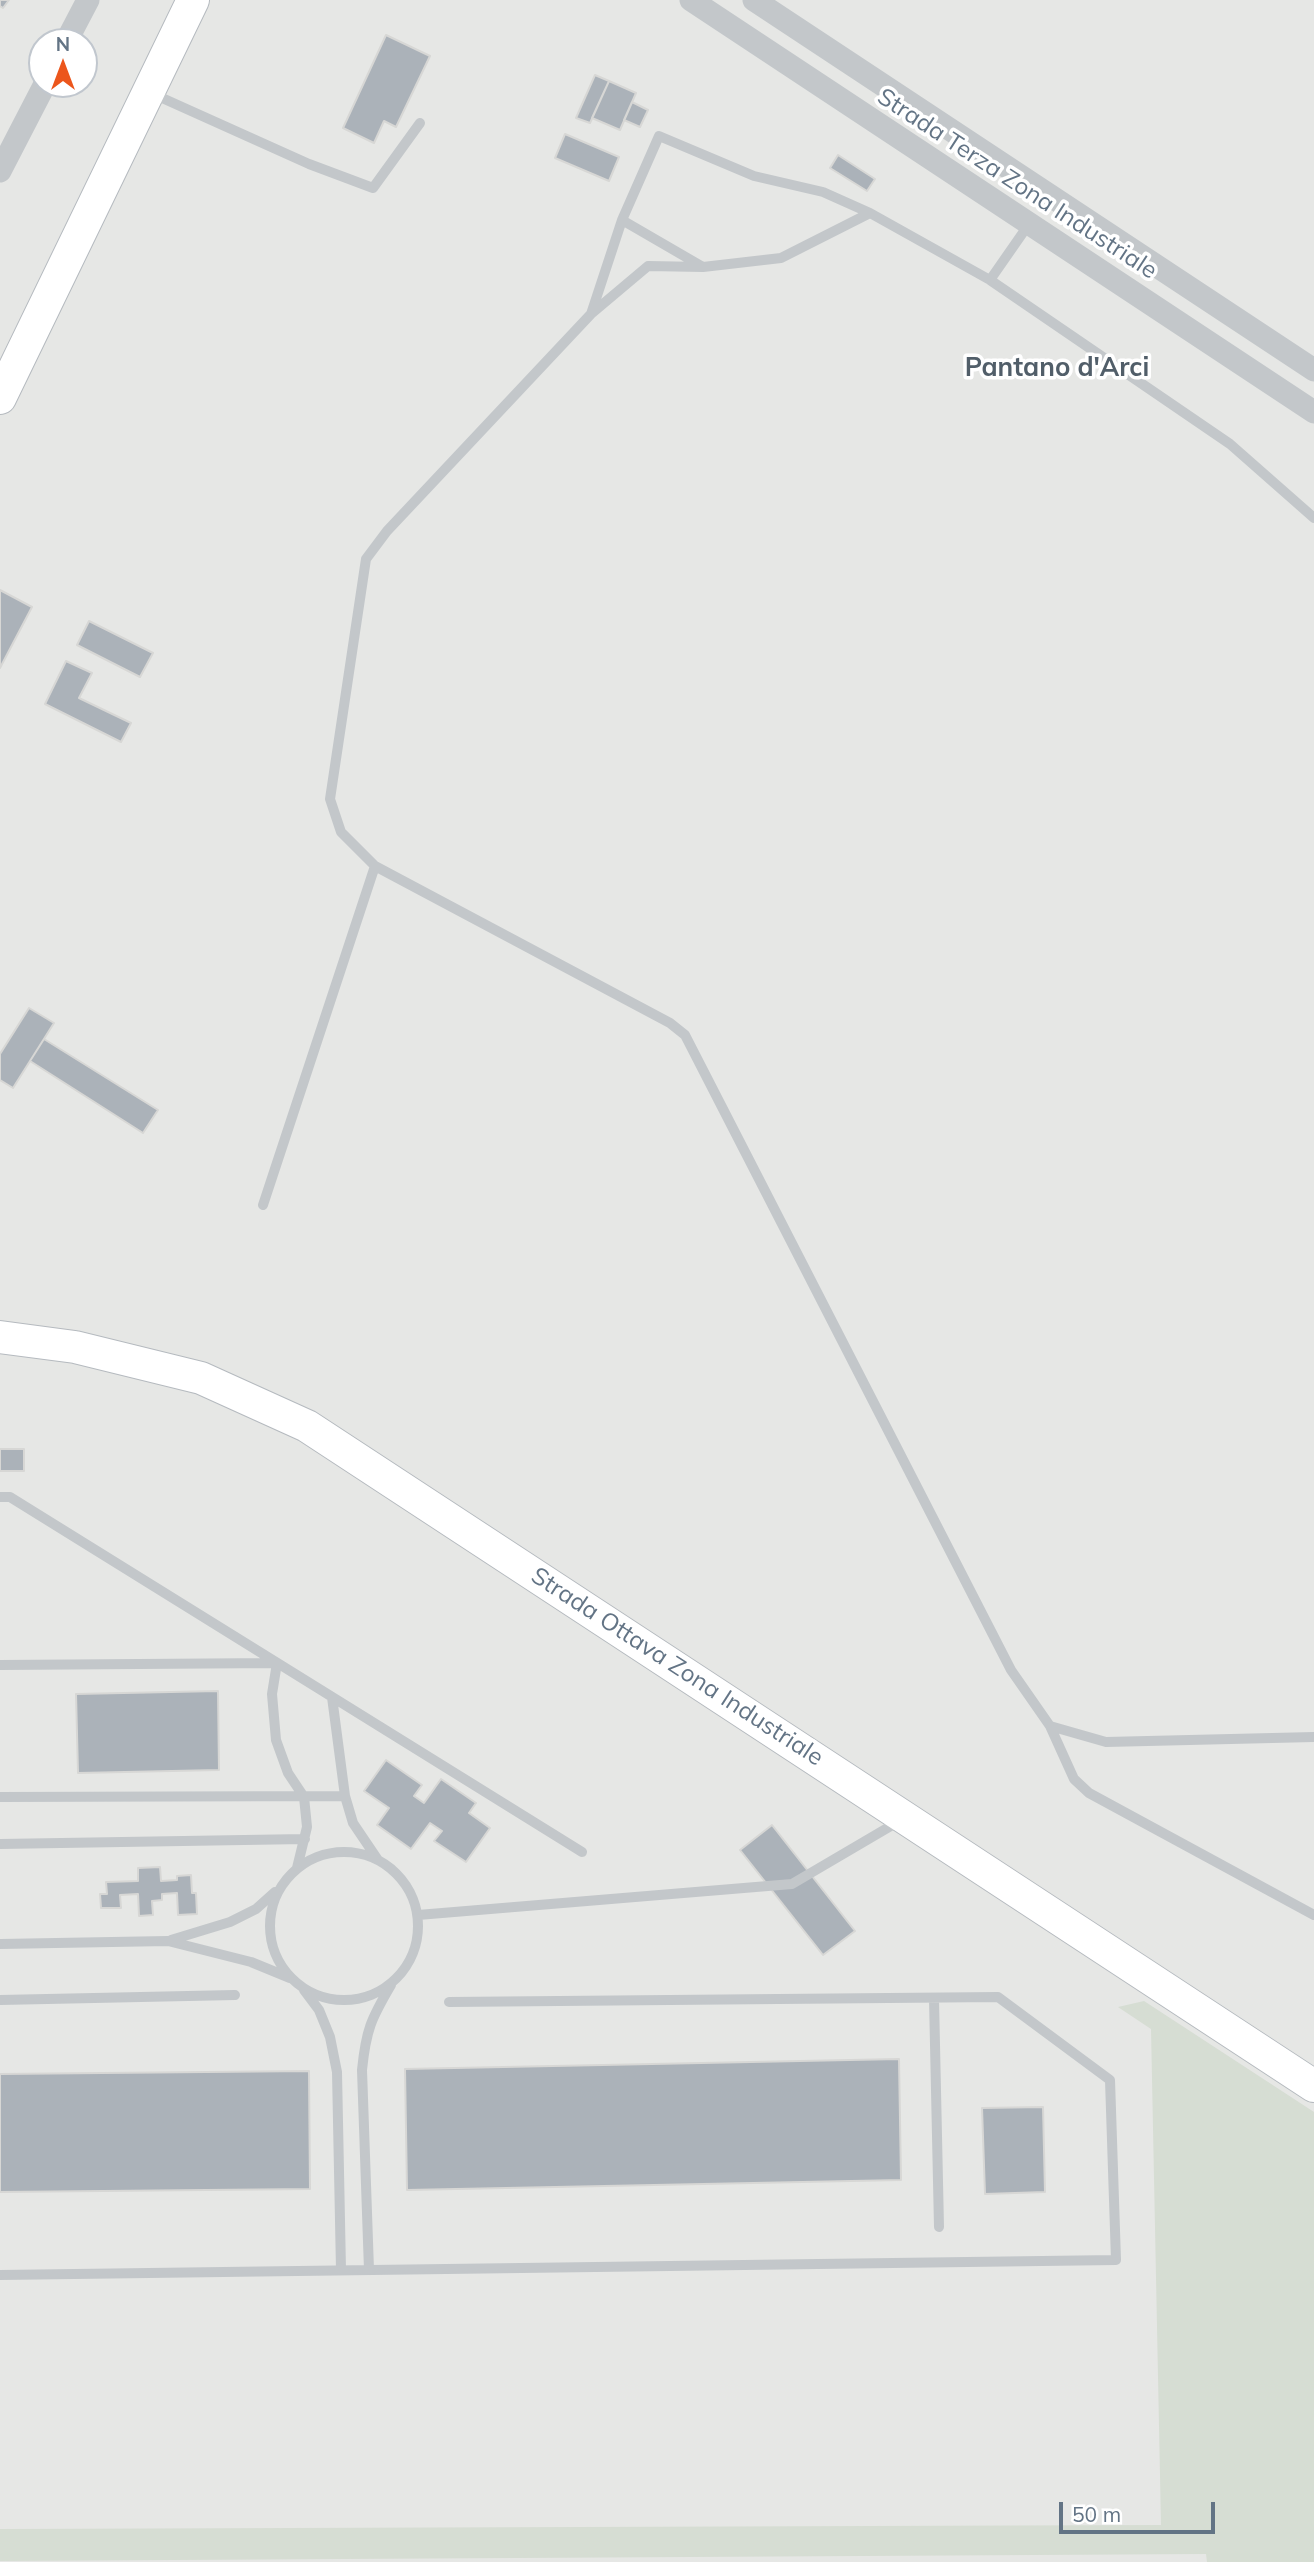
<!DOCTYPE html>
<style>
body{margin:0}
#map{position:relative;width:1314px;height:2562px;overflow:hidden;background:#f6f6f2;font-family:Mulish,sans-serif}
canvas{display:block}
.north{position:absolute;left:28px;top:28px;width:70px;height:70px;box-sizing:border-box;background:#fff;border:2px solid #c1c7ce;border-radius:50%;rotate:0deg;font-size:19px;font-weight:700;line-height:28px;text-align:center;color:#637485}
.north::after{content:'';display:block;margin:auto;width:24px;height:32px;background:#ec561c;clip-path:polygon(50% 0,100% 100%,50% 72%,0 100%)}
.scale{position:absolute;left:1059px;top:2502px;width:156px;height:32px;box-sizing:border-box;border:4px solid #637485;border-top:0;padding-left:9px;font-size:21px;line-height:24px;white-space:nowrap;color:#637485;-webkit-text-stroke:5px #fff;paint-order:stroke}
</style>
<div id="map">
<canvas width="1314" height="2562"></canvas>
<div class="north">N</div>
<div class="scale">50 m</div>
</div>
<script>
const g = document.querySelector('canvas').getContext('2d');
g.lineJoin = 'round';
function fill(path, color) { g.fillStyle = color; g.fill(path, 'evenodd'); }
function strokePath(path, color, width, dash) { g.strokeStyle = color; g.lineWidth = width; g.lineCap = dash ? 'butt' : 'round'; g.setLineDash(dash || []); g.stroke(path); }
function write(font, color, halo, rows, align = 'center') {
  g.font = font + ' Mulish,sans-serif'; g.lineWidth = 7; g.setLineDash([]); g.textBaseline = 'middle'; g.strokeStyle = halo; g.fillStyle = color; for (const [text, x, y, turn = 0] of rows) {
    g.save(); g.translate(x, y); g.rotate((+turn || 0) * Math.PI / 180); g.textAlign = isNaN(turn) ? turn : align; if (halo) g.strokeText(text, 0, 0); g.fillText(text, 0, 0); g.restore();
  }
}
fill(new Path2D(`
 M0 0H1314V2562H0ZM42 42H84V84H42Z`), '#e6e7e5');
fill(new Path2D(`
 M1144 2001 1314 2112V2562H1207L1206 2554 0 2561V2529L1161 2525 1151 2029 1118 2007Z`), '#d6ddd3');
const building = new Path2D(`
 M0 0H9L3 8 0 6Z
 M386 35 430 56 396 127 384 121 374 143 343 128Z
 M595 75 609 81 590 123 576 118Z
 M609 81 636 93 620 130 592 118Z
 M632 102 648 110 640 127 624 120Z
 M565 134 619 157 609 181 555 158Z
 M838 155 875 179 867 191 830 168Z
 M0 590 32 607 0 668Z
 M89 621 153 653 140 677 77 645Z
 M66 661 92 673 79 698 131 723 121 742 45 704Z
 M29 1008 54 1023 13 1088 0 1080V1054Z
 M44 1039 158 1110 143 1133 30 1061Z
 M0 1449H24V1471H0Z
 M218 1691 219 1770 78 1773 76 1694Z
 M386 1760 422 1785 414 1796 424 1803 441 1779 476 1803 469 1813 490 1828 466 1862 434 1841 442 1831 430 1823 411 1849 377 1825 389 1808 364 1791Z
 M772 1825 855 1931 823 1955 740 1850Z
 M160 1867 161 1881 177 1880V1876L191 1875 192 1893H196L197 1914 178 1915 177 1893 162 1894V1900L152 1901 153 1915 139 1916 138 1894 120 1895 121 1908H101L100 1894H107L106 1882 138 1881V1868Z
 M899 2059 901 2180 407 2190 405 2069Z
 M309 2071 310 2189 0 2192V2074Z
 M1043 2107 1045 2192 985 2194 982 2108Z`);
fill(building, '#abb2b9');
strokePath(building, '#d7d7d5', 2);
const secondary = new Path2D(`
 M0 398 193 0
 M0 1337 75 1347 201 1378 307 1426 1314 2086`);
strokePath(secondary, '#b5babf', 34);
strokePath(new Path2D(`
 M151 93 309 164 373 188 420 123
 M870 213 781 258 703 267 622 220 659 136 754 176 823 192 870 213 990 280 1230 444 1314 518
 M703 267 648 266 591 314 387 531 366 559 330 799 341 832 375 866 670 1023 685 1035 1011 1670 1050 1726
 M990 280 1029 224
 M591 314 622 220
 M263 1205 375 866
 M0 1497H10L582 1852
 M277 1663 272 1694 276 1740 288 1773 304 1797 307 1827 297 1868
 M0 1665 277 1663
 M332 1697 345 1796 353 1823 378 1860
 M1314 1737 1106 1742 1050 1726 1074 1779 1089 1793 1314 1915
 M0 1797 345 1796
 M0 1844 305 1839
 M270 1926a74 74 0 1 1 148 0a74 74 0 1 1-148 0Z
 M418 1915 792 1884 901 1820
 M171 1940 230 1922 256 1909 275 1892
 M0 1944 168 1941 251 1962 290 1978
 M304 1990 319 2010 330 2037 337 2072 341 2270
 M934 1999 939 2227
 M0 2000 235 1995
 M369 2270 362 2070C366 2030 371 2019 391 1985
 M0 2275 1116 2260 1110 2080 998 1997 449 2002`), '#c3c7ca', 10);
strokePath(new Path2D(`
 M691 0 1314 412
 M754 0 1314 370
 M66 42 88 0
 M0 171 45 84`), '#c3c7ca', 23);
strokePath(secondary, '#fff', 32);
write('24px', '#637485', '#fff', [
 ["Strada Terza Zona Industriale",1017,184,33],
 ["Strada Ottava Zona Industriale",677,1667,33]
]);
write('bold 26px', '#515e69', '#fff', [
 ["Pantano d'Arci",1057,368]
]);
</script>
